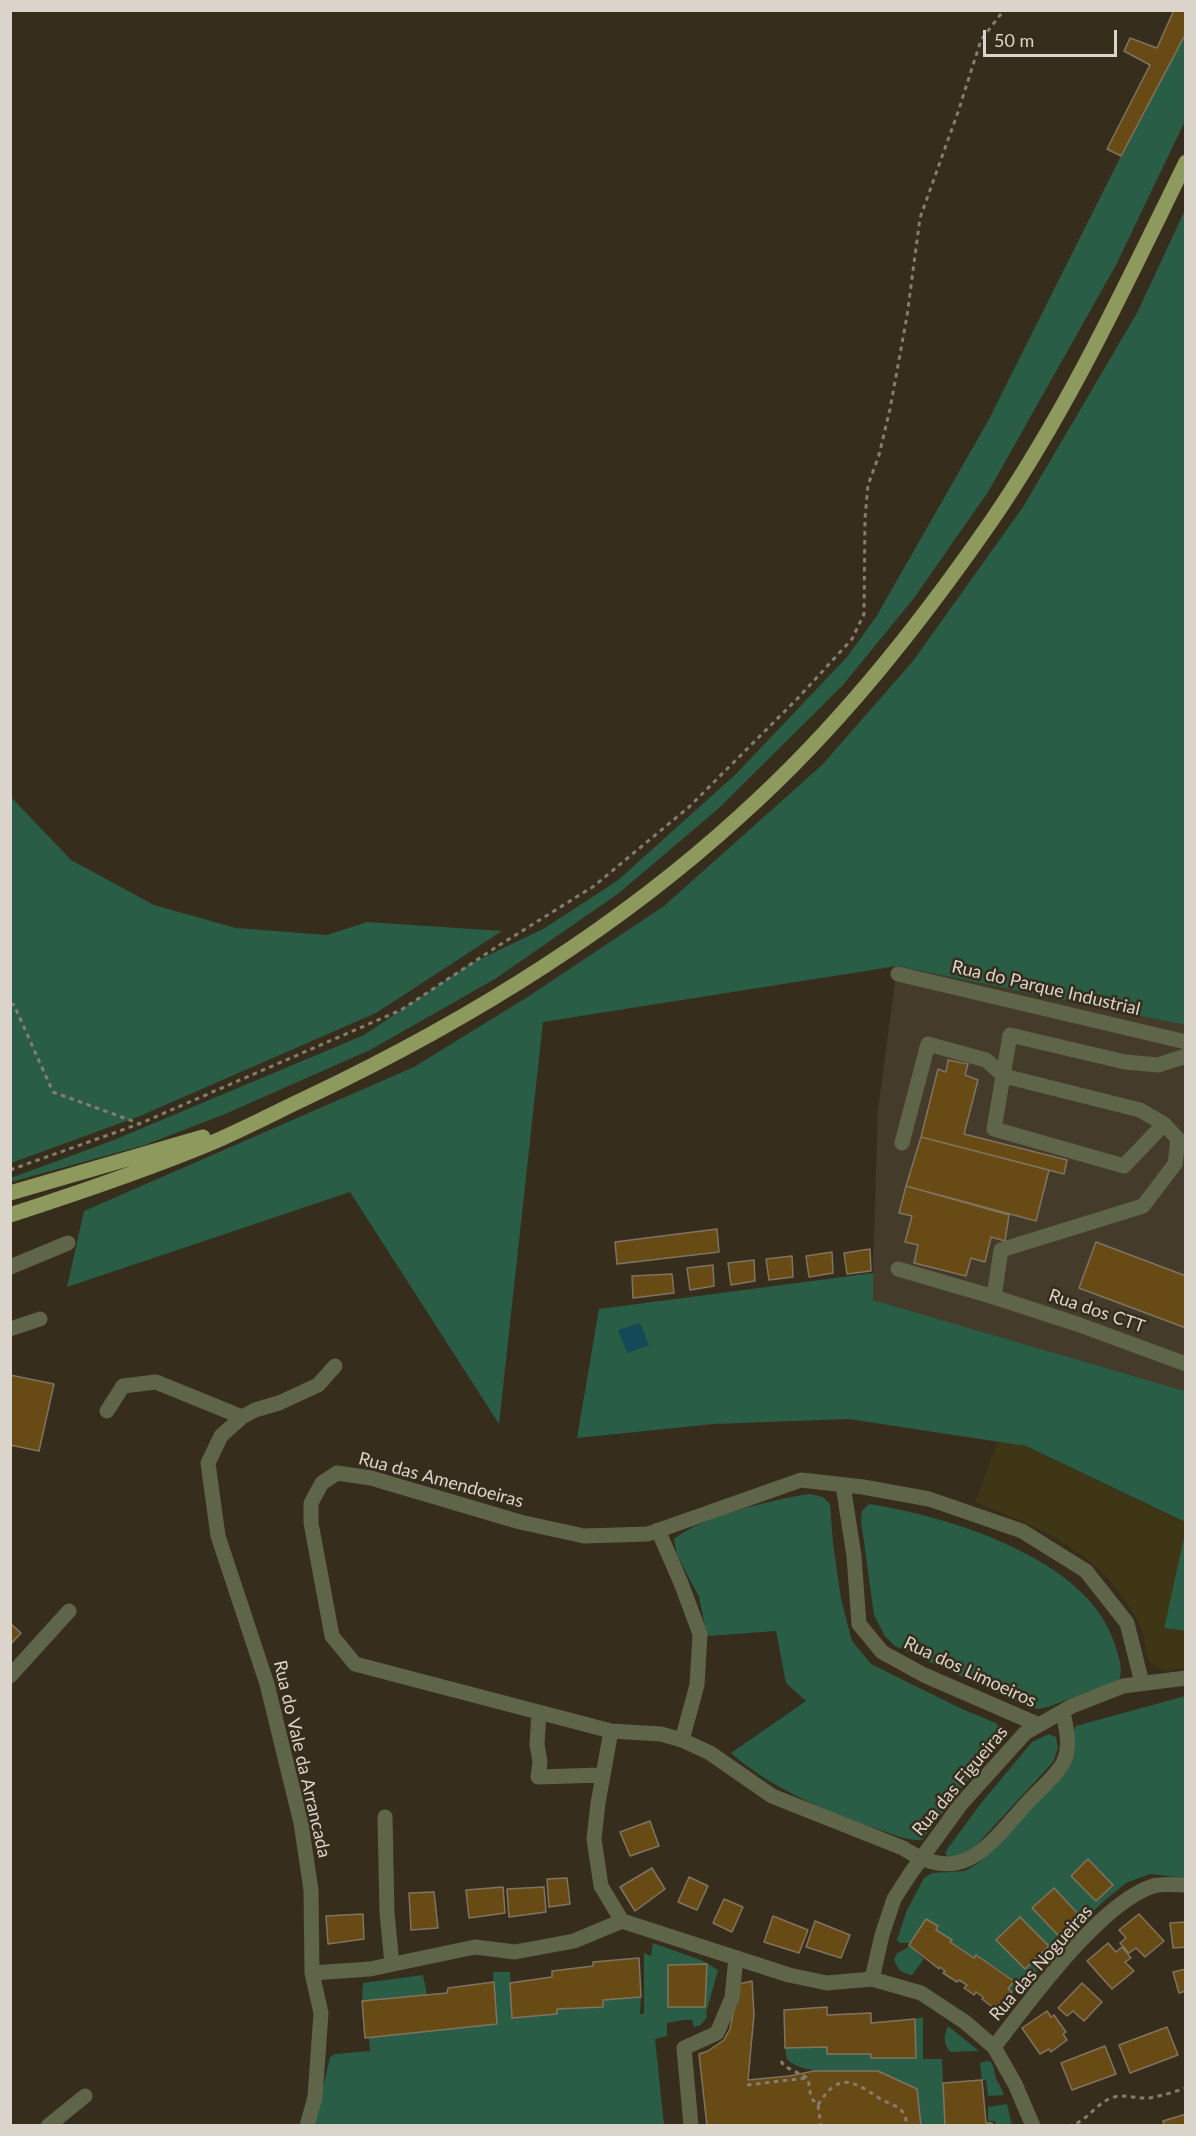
<!DOCTYPE html>
<style>
body{margin:0}
#map{position:relative;width:1196px;height:2136px;overflow:hidden;background:#372d1c;font-family:Lato,sans-serif}
canvas{display:block}
.frame{position:absolute;inset:0;border:12px solid #dbd4ca;pointer-events:none}
.scale{position:absolute;left:983px;top:30px;width:134px;height:27px;box-sizing:border-box;border:3px solid #dbd4ca;border-top:0;padding-left:8px;font-size:18px;line-height:21px;white-space:nowrap;color:#dbd4ca;-webkit-text-stroke:4px #372d1c;paint-order:stroke}
</style>
<div id="map">
<canvas width="1196" height="2136"></canvas>
<div class="frame"></div>
<div class="scale">50 m</div>
</div>
<script>
const g = document.querySelector('canvas').getContext('2d');
g.lineJoin = 'round';
function fill(path, color) { g.fillStyle = color; g.fill(path, 'evenodd'); }
function strokePath(path, color, width, dash) { g.strokeStyle = color; g.lineWidth = width; g.lineCap = dash ? 'butt' : 'round'; g.setLineDash(dash || []); g.stroke(path); }
function write(font, color, halo, rows, align = 'center') {
  g.font = font + ' Lato,sans-serif'; g.lineWidth = 5; g.setLineDash([]); g.textBaseline = 'middle'; g.strokeStyle = halo; g.fillStyle = color; for (const [text, x, y, turn = 0] of rows) {
    g.save(); g.translate(x, y); g.rotate((+turn || 0) * Math.PI / 180); g.textAlign = isNaN(turn) ? turn : align; if (halo) g.strokeText(text, 0, 0); g.fillText(text, 0, 0); g.restore();
  }
}
fill(new Path2D(`
 M897 966 1185 1025V1391L872 1300 878 1110Z`), '#443b2b');
fill(new Path2D(`
 M1185 33V121L1116 265 988 492 914 598 843 685 719 808 619 893 495 979 370 1050 225 1114 145 1145 11 1182V1178L114 1140 364 1035 470 964 543 929 617 881 736 774 847 657 876 617 988 421 1121 156Z
 M1185 210V1025L897 966 543 1022 499 1424 350 1192 67 1287 84 1211 414 1067 529 996 664 906 822 765 913 661 1023 507 1137 313Z
 M11 797 71 860 154 905 236 928 327 935 367 922 502 931 376 1013 140 1116 11 1163Z
 M873 1273V1300L1185 1391V1522L1026 1446 849 1419 714 1424 577 1438 599 1309Z
 M810 1494 823 1497 830 1504 833 1543 841 1599 852 1641 871 1664 962 1709 996 1723 1001 1729 1000 1737 922 1840C909 1841 898 1836 886 1832 836 1816 771 1789 731 1753L806 1701 786 1683 776 1631 707 1636 699 1597 677 1555 674 1539C701 1517 774 1499 810 1494Z
 M869 1504C948 1516 1090 1559 1115 1645 1119 1659 1125 1671 1117 1684L1087 1692 1048 1707 1037 1709 1017 1702 895 1646 885 1636 874 1615 861 1520 862 1511Z
 M1185 1532V1631L1164 1628Z
 M1185 1696V1878L1150 1874 1126 1883 1105 1900 1062 1941 1029 1981 1012 1992 1008 1989 1014 1980 977 1955 974 1958 950 1942 951 1940 936 1930 937 1926 927 1919 911 1943H900L897 1940 907 1910 924 1878 932 1873 965 1871 977 1864 998 1846 1033 1806 1076 1726Z
 M1049 1734 1056 1737 1058 1748 1053 1762 971 1851 959 1857 947 1856 945 1853 948 1848 982 1802 1032 1742Z
 M653 1943 703 1961 718 1970 706 2013 707 2017 701 2025 694 2027 692 2020H683L667 2023V2036L655 2039 664 2125 314 2126 330 2057 335 2054 370 2051 369 2038 497 2024 493 1972H510L512 2017 557 2014V2009L603 2007V2000L641 1997 640 2014H644V1953L651 1956Z
 M909 1945 924 1959 912 1975C902 1973 897 1970 894 1959L897 1953 906 1949Z
 M423 1975 427 1995 362 2001 363 1983Z
 M923 2017V2059H942L945 2125H921L878 2071C855 2071 804 2077 787 2059L785 2048 827 2047 828 2054H871V2058H916L915 2019Z
 M948 2026 979 2051 950 2052C943 2043 944 2036 948 2026Z
 M987 2061 991 2062C995 2068 994 2075 997 2081 1000 2086 1002 2089 1004 2095L988 2096 986 2080H982L980 2063Z
 M1007 2104 1012 2125H996L995 2121H988V2107Z`), '#295d46');
fill(new Path2D(`
 M998 1442 1025 1446 1185 1523V1532L1164 1628 1185 1631V1668L1164 1671 1149 1661C1145 1650 1145 1636 1140 1625 1103 1552 1046 1531 975 1502Z`), '#3e3615');
fill(new Path2D(`
 M640 1323 649 1345 627 1353 618 1330Z`), '#144957');
const building = new Path2D(`
 M1174 10H1186V33L1121 156 1107 149 1150 65 1124 51 1130 38 1157 48Z
 M948 1060 968 1064 965 1075 978 1080 964 1134 1067 1160 1064 1174 921 1137 938 1069 946 1072Z
 M921 1137 1049 1170 1036 1221 906 1186Z
 M906 1186 1009 1215 1005 1241 991 1237 985 1262 971 1258 966 1276 914 1263 918 1245 905 1242 912 1216 899 1213Z
 M717 1229 719 1252 617 1264 615 1242Z
 M1096 1242 1186 1276V1328L1079 1288Z
 M870 1249 871 1271 847 1274 844 1253Z
 M832 1252 833 1273 809 1277 806 1256Z
 M792 1256 793 1277 769 1280 766 1259Z
 M754 1260 755 1281 731 1285 728 1263Z
 M713 1265 714 1286 690 1290 687 1268Z
 M672 1274 674 1293 633 1298 632 1276Z
 M10 1375 54 1384 39 1451 10 1445Z
 M10 1623 21 1633 10 1645Z
 M650 1821 659 1846 630 1856 620 1832Z
 M1088 1859 1113 1885 1096 1901 1071 1876Z
 M652 1868 665 1889 635 1911 620 1887Z
 M689 1877 708 1886 697 1910 678 1902Z
 M567 1878 570 1904 549 1907 547 1879Z
 M503 1887 505 1913 469 1918 466 1890Z
 M544 1887 546 1912 509 1917 507 1889Z
 M1054 1888 1081 1917 1059 1936 1032 1908Z
 M434 1892 438 1928 411 1930 409 1893Z
 M724 1899 743 1907 732 1932 713 1923Z
 M363 1914 364 1939 328 1944 326 1916Z
 M1139 1914 1164 1941 1145 1957 1136 1948 1129 1953 1120 1943 1126 1938 1119 1930Z
 M773 1916 808 1930 799 1953 764 1942Z
 M1020 1917 1049 1946 1025 1969 996 1940Z
 M926 1919 938 1926 936 1930 952 1940 950 1942 974 1958 976 1955 1014 1981 1008 1989 1012 1992 1004 2004 1001 2002 995 2009 982 1999 983 1997 976 1992 974 1995 964 1988 967 1985 959 1980 957 1982 943 1973 945 1971 940 1967 939 1969 909 1945Z
 M815 1921 850 1935 841 1958 806 1947Z
 M1186 1922V1947L1173 1948 1170 1923Z
 M1108 1943 1116 1952 1122 1947 1131 1958 1125 1962 1134 1971 1112 1989 1087 1961Z
 M639 1958 641 1997 603 2000V2007L557 2009V2014L512 2018 510 1983 552 1977V1971L593 1966V1962Z
 M707 1964 705 2007H668V1965Z
 M1186 1969V1991L1179 1993 1173 1972Z
 M752 1981 754 2014 748 2080 789 2076 814 2071H878L917 2089 921 2126H707L699 2054 708 2051 724 2040 730 2029 739 1984Z
 M494 1982 497 2024 365 2038 362 2001 447 1993 448 1988Z
 M1082 1983 1102 2002 1084 2021 1073 2011 1067 2016 1058 2008Z
 M827 2007V2015L871 2013V2023L915 2019 916 2058H871V2054H827V2047L785 2048 784 2010Z
 M1047 2011 1051 2017 1054 2015 1066 2032 1063 2034 1067 2040 1051 2052 1049 2049 1040 2054 1022 2028Z
 M1167 2027 1178 2055 1130 2073 1119 2045Z
 M1105 2046 1116 2074 1072 2090 1061 2063Z
 M982 2080 986 2123H992L993 2126H945L943 2083Z
 M1186 2114V2126H1164L1163 2121Z`);
fill(building, '#674a14');
strokePath(building, '#807461', 1.5);
strokePath(new Path2D(`
 M10 1004 14 1005 53 1092 138 1123
 M10 1170 139 1124 401 1010 498 946 594 886 689 807 798 698 852 639 864 614 865 518 868 485 879 455 890 409 907 316 920 218 958 112 981 40 1004 10
 M781 2061 784 2066 808 2078 811 2098 818 2105 821 2126
 M747 2085 806 2078
 M818 2105C838 2072 852 2080 879 2098 892 2106 908 2107 906 2126
 M1068 2126C1086 2123 1094 2105 1111 2098 1124 2093 1135 2099 1149 2098 1161 2096 1174 2092 1186 2088`), '#857d6f', 3, [4.5, 4.5]);
strokePath(new Path2D(`
 M898 974 1186 1042
 M902 1143 928 1044 986 1060 1004 1076 1140 1110 1164 1124 1124 1166 994 1129 1010 1035 1125 1062 1158 1065 1186 1056
 M10 1267 68 1243
 M898 1269 994 1297 1001 1250 1143 1206 1175 1164 1178 1139 1164 1124
 M994 1297 1077 1324 1186 1364
 M10 1329 40 1319
 M107 1411 123 1386 156 1382 242 1417
 M843 1485 854 1556 859 1624 882 1652 924 1675 1039 1725
 M658 1530 681 1583 700 1634 697 1685 682 1740
 M10 1676 69 1611
 M539 1712 537 1744 540 1762 538 1777 603 1775
 M1063 1712C1066 1728 1071 1745 1064 1761 1060 1772 1036 1793 1027 1803 989 1845 963 1888 903 1848L772 1796 710 1753 682 1740 661 1734 611 1731 355 1664 332 1636 311 1523V1503L322 1483 337 1473 371 1478 520 1522 584 1536 648 1534 801 1480 863 1487 929 1499 1022 1531 1086 1571 1127 1623 1142 1683
 M611 1731 598 1803 594 1839 601 1886 622 1921
 M385 1817 387 1913 392 1964
 M312 1973 370 1969 475 1947 515 1952 574 1941 622 1921 789 1975 827 1983 872 1979 921 1993 965 2022 994 2047 1015 2084 1033 2126
 M872 1979 882 1935 894 1899 910 1874 961 1804 1025 1733 1072 1706 1123 1686 1186 1678
 M994 2047C1029 2002 1100 1903 1153 1886 1162 1883 1176 1885 1186 1885
 M48 2126 85 2096
 M307 2126 315 2097 321 2013 312 1973 311 1890 301 1823 267 1684 218 1536 208 1463 221 1436 242 1417 255 1410 279 1403 318 1385 335 1366
 M691 2126 684 2048 717 2033 732 1998 736 1958`), '#5f6548', 15);
strokePath(new Path2D(`
 M10 1193 203 1137
 M10 1215C78 1193 146 1170 211 1143 244 1129 276 1112 308 1097 464 1023 612 933 740 816 836 730 917 628 990 523 1068 410 1126 284 1186 162`), '#8e995d', 15);
write('18px', '#dbd4ca', '#372d1c', [
 ["Rua do Parque Industrial",1046,988,13],
 ["Rua dos CTT",1097,1311,19],
 ["Rua das Amendoeiras",441,1480,15],
 ["Rua dos Limoeiros",970,1672,25],
 ["Rua do Vale da Arrancada",302,1759,77],
 ["Rua das Figueiras",960,1781,-50],
 ["Rua das Nogueiras",1041,1963,-49]
]);
</script>
